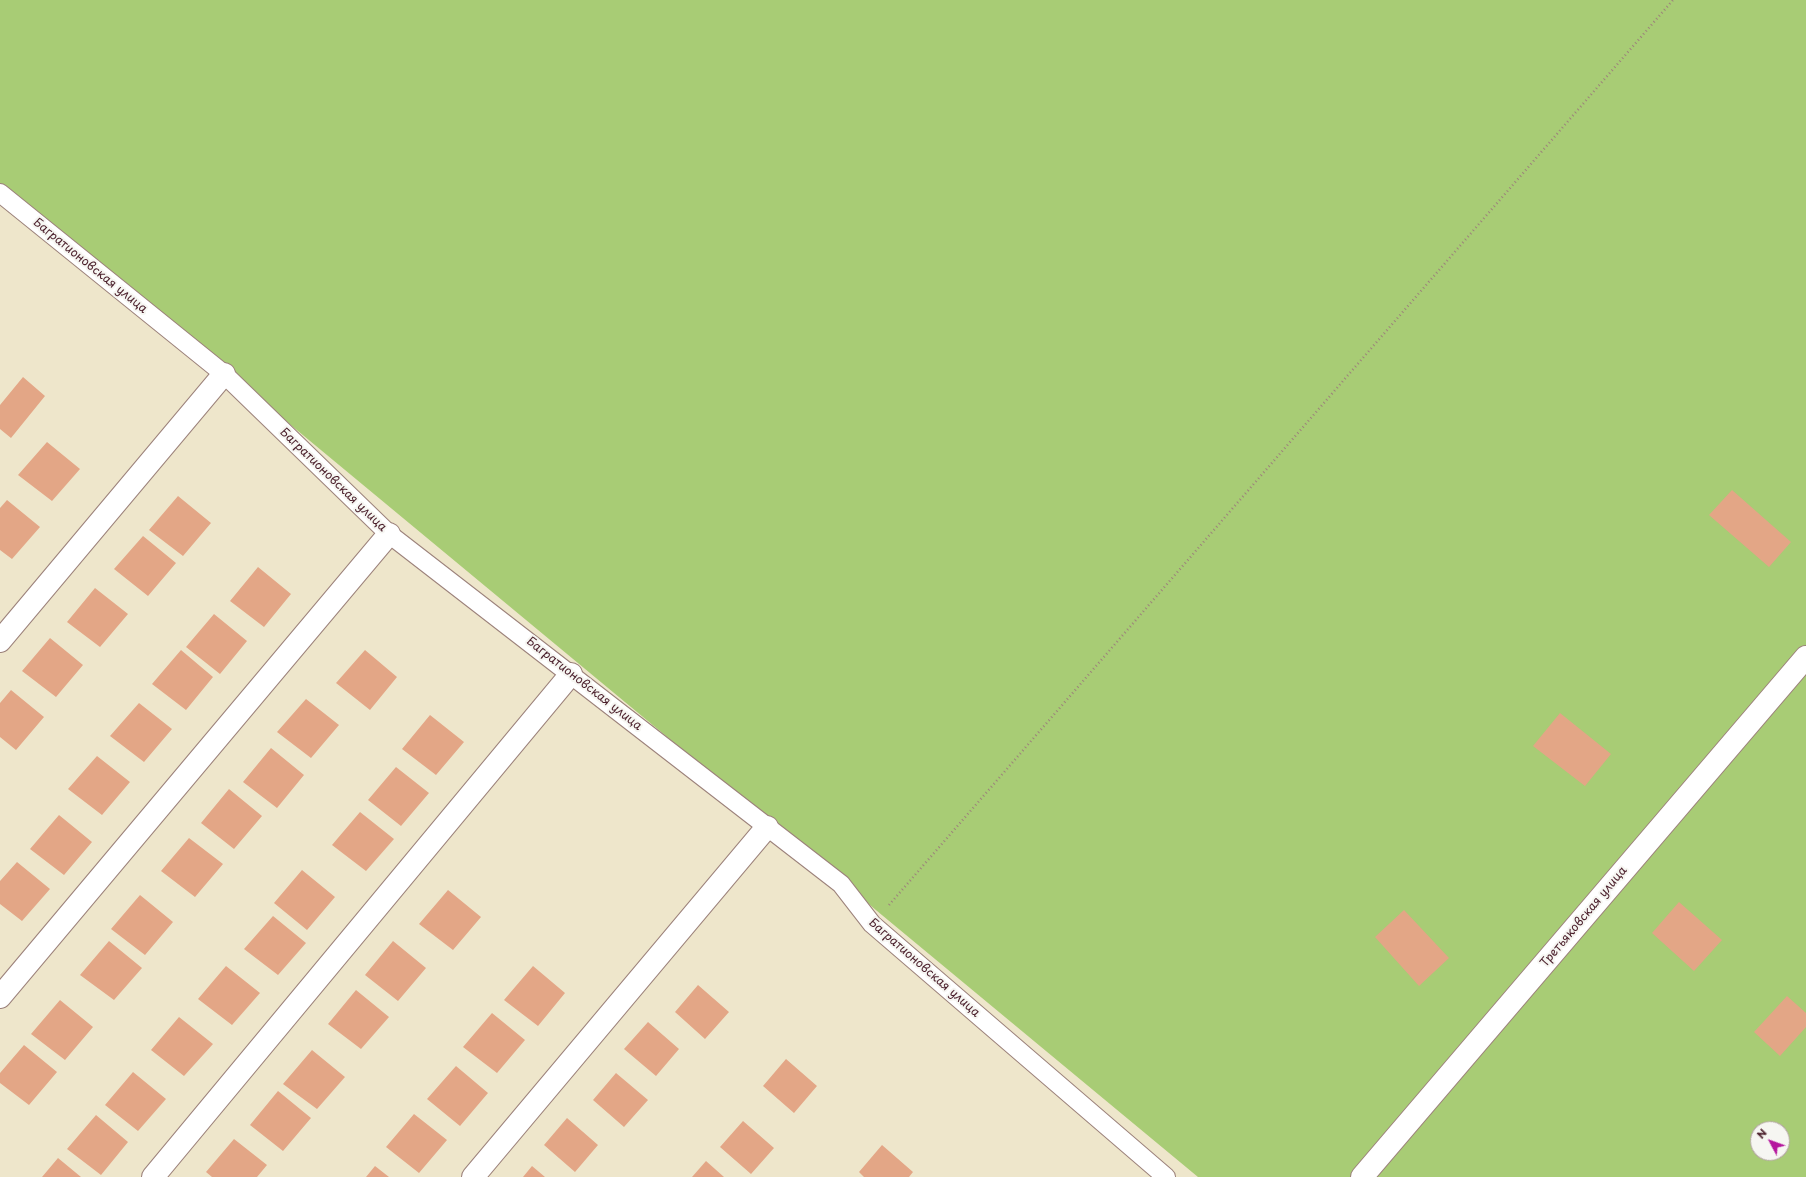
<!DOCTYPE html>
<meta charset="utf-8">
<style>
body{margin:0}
#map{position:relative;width:1806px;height:1177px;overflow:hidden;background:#eee6cb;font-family:"Playpen Sans",sans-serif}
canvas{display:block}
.north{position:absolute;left:1750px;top:1121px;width:40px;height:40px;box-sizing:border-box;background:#f6f6f2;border:1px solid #b1a0a2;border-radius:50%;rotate:311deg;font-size:11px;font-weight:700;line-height:16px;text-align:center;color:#4a1f2b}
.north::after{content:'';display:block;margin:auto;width:14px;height:18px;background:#b5179e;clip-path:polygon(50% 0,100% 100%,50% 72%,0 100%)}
</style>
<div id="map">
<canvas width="1806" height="1177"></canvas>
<div class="north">N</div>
</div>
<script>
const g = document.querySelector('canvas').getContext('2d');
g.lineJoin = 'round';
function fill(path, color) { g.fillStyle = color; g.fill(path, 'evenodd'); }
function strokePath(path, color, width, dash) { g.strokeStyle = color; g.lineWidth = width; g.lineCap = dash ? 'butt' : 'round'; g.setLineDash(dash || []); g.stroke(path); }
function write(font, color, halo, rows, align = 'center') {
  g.font = font + ' "Playpen Sans",sans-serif'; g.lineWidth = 4; g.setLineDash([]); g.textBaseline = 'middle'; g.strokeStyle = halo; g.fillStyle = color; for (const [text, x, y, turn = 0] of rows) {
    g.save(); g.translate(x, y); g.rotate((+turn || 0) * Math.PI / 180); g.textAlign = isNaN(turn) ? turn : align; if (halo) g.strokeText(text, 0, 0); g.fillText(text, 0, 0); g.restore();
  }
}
fill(new Path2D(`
 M0 0H1806V1177H1198L0 184ZM1758 1129H1782V1153H1758Z`), '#a8cc75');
fill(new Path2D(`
 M23 377 45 396 11 438 0 429V405Z
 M47 442 80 469 52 501 18 475Z
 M1732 490 1791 542 1769 567 1709 515Z
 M178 496 211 523 183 556 149 530Z
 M7 500 40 527 12 559 0 550V508Z
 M143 536 176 563 148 596 114 569Z
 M258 567 291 594 264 627 230 601Z
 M95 588 128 614 100 647 67 622Z
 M214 614 247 641 220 674 186 647Z
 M50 638 83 665 56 697 22 671Z
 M181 650 213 677 186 710 152 684Z
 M365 650 397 677 370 710 336 683Z
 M11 690 44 717 16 750 0 737V703Z
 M306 699 339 725 311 758 277 732Z
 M139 703 172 729 144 762 110 736Z
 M1560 713 1611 754 1585 786 1533 746Z
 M430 715 464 742 436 775 402 749Z
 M271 748 304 775 277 808 243 782Z
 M97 756 130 782 102 815 68 789Z
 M396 767 429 793 401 826 368 800Z
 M229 789 262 816 234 849 201 823Z
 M360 812 394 839 366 871 332 845Z
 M59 815 92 842 64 875 30 849Z
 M189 838 223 864 195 897 161 871Z
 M17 862 50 889 22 921 0 904V881Z
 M302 870 335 897 307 930 274 903Z
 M448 890 481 917 453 950 419 924Z
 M140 895 173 922 145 955 111 929Z
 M1679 902 1722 940 1694 971 1652 933Z
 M1404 910 1449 958 1419 986 1375 937Z
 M273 916 306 943 278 975 244 949Z
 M109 941 142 968 114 1000 80 975Z
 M393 941 426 968 398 1001 365 975Z
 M226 966 260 993 232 1025 198 999Z
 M533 966 565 993 538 1026 504 1000Z
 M698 985 729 1012 705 1039 675 1012Z
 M356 990 389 1017 361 1049 328 1024Z
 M1787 996 1806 1013V1027L1780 1056 1754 1032Z
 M60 1000 93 1027 65 1060 31 1034Z
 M492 1013 525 1040 497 1073 463 1047Z
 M179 1017 213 1044 184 1076 151 1050Z
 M648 1022 679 1049 656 1076 624 1049Z
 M24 1045 57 1072 29 1105 0 1083V1073Z
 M312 1050 345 1077 317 1109 283 1084Z
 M786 1059 817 1086 794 1113 763 1086Z
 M456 1066 488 1093 460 1126 427 1099Z
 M133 1072 166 1099 138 1131 105 1105Z
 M616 1073 648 1100 624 1127 593 1100Z
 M278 1091 311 1118 283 1151 250 1125Z
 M414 1114 447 1140 419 1173 386 1147Z
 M96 1115 128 1142 101 1175 67 1149Z
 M567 1118 598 1145 575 1172 544 1145Z
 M743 1121 774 1148 751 1174 720 1147Z
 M234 1139 267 1165 257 1177H212L206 1172Z
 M882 1145 913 1172 909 1177H864L859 1172Z
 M58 1158 81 1177H42Z
 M706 1161 724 1177H692Z
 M375 1166 389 1177H366Z
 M532 1166 545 1177H523Z`), '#e3a686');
const service = new Path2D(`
 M0 193 224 374 389 534 841 884 872 924 1166 1177`);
const minor = new Path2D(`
 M0 641 224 374
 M0 997 389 534
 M153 1177 571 674
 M473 1177 767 827
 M1362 1177 1806 657`);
strokePath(service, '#9c827b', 20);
strokePath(minor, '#9c827b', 24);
strokePath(new Path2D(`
 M889 905 1673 0`), '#9c827b', 2.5, [1, 3]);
strokePath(service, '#fff', 18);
strokePath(minor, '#fff', 22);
write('12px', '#4a1f2b', '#f6f6f2', [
 ["Багратионовская улица",90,266,39],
 ["Багратионовская улица",333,480,44],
 ["Багратионовская улица",584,684,38],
 ["Третьяковская улица",1584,917,-50],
 ["Багратионовская улица",924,968,41]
]);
</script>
